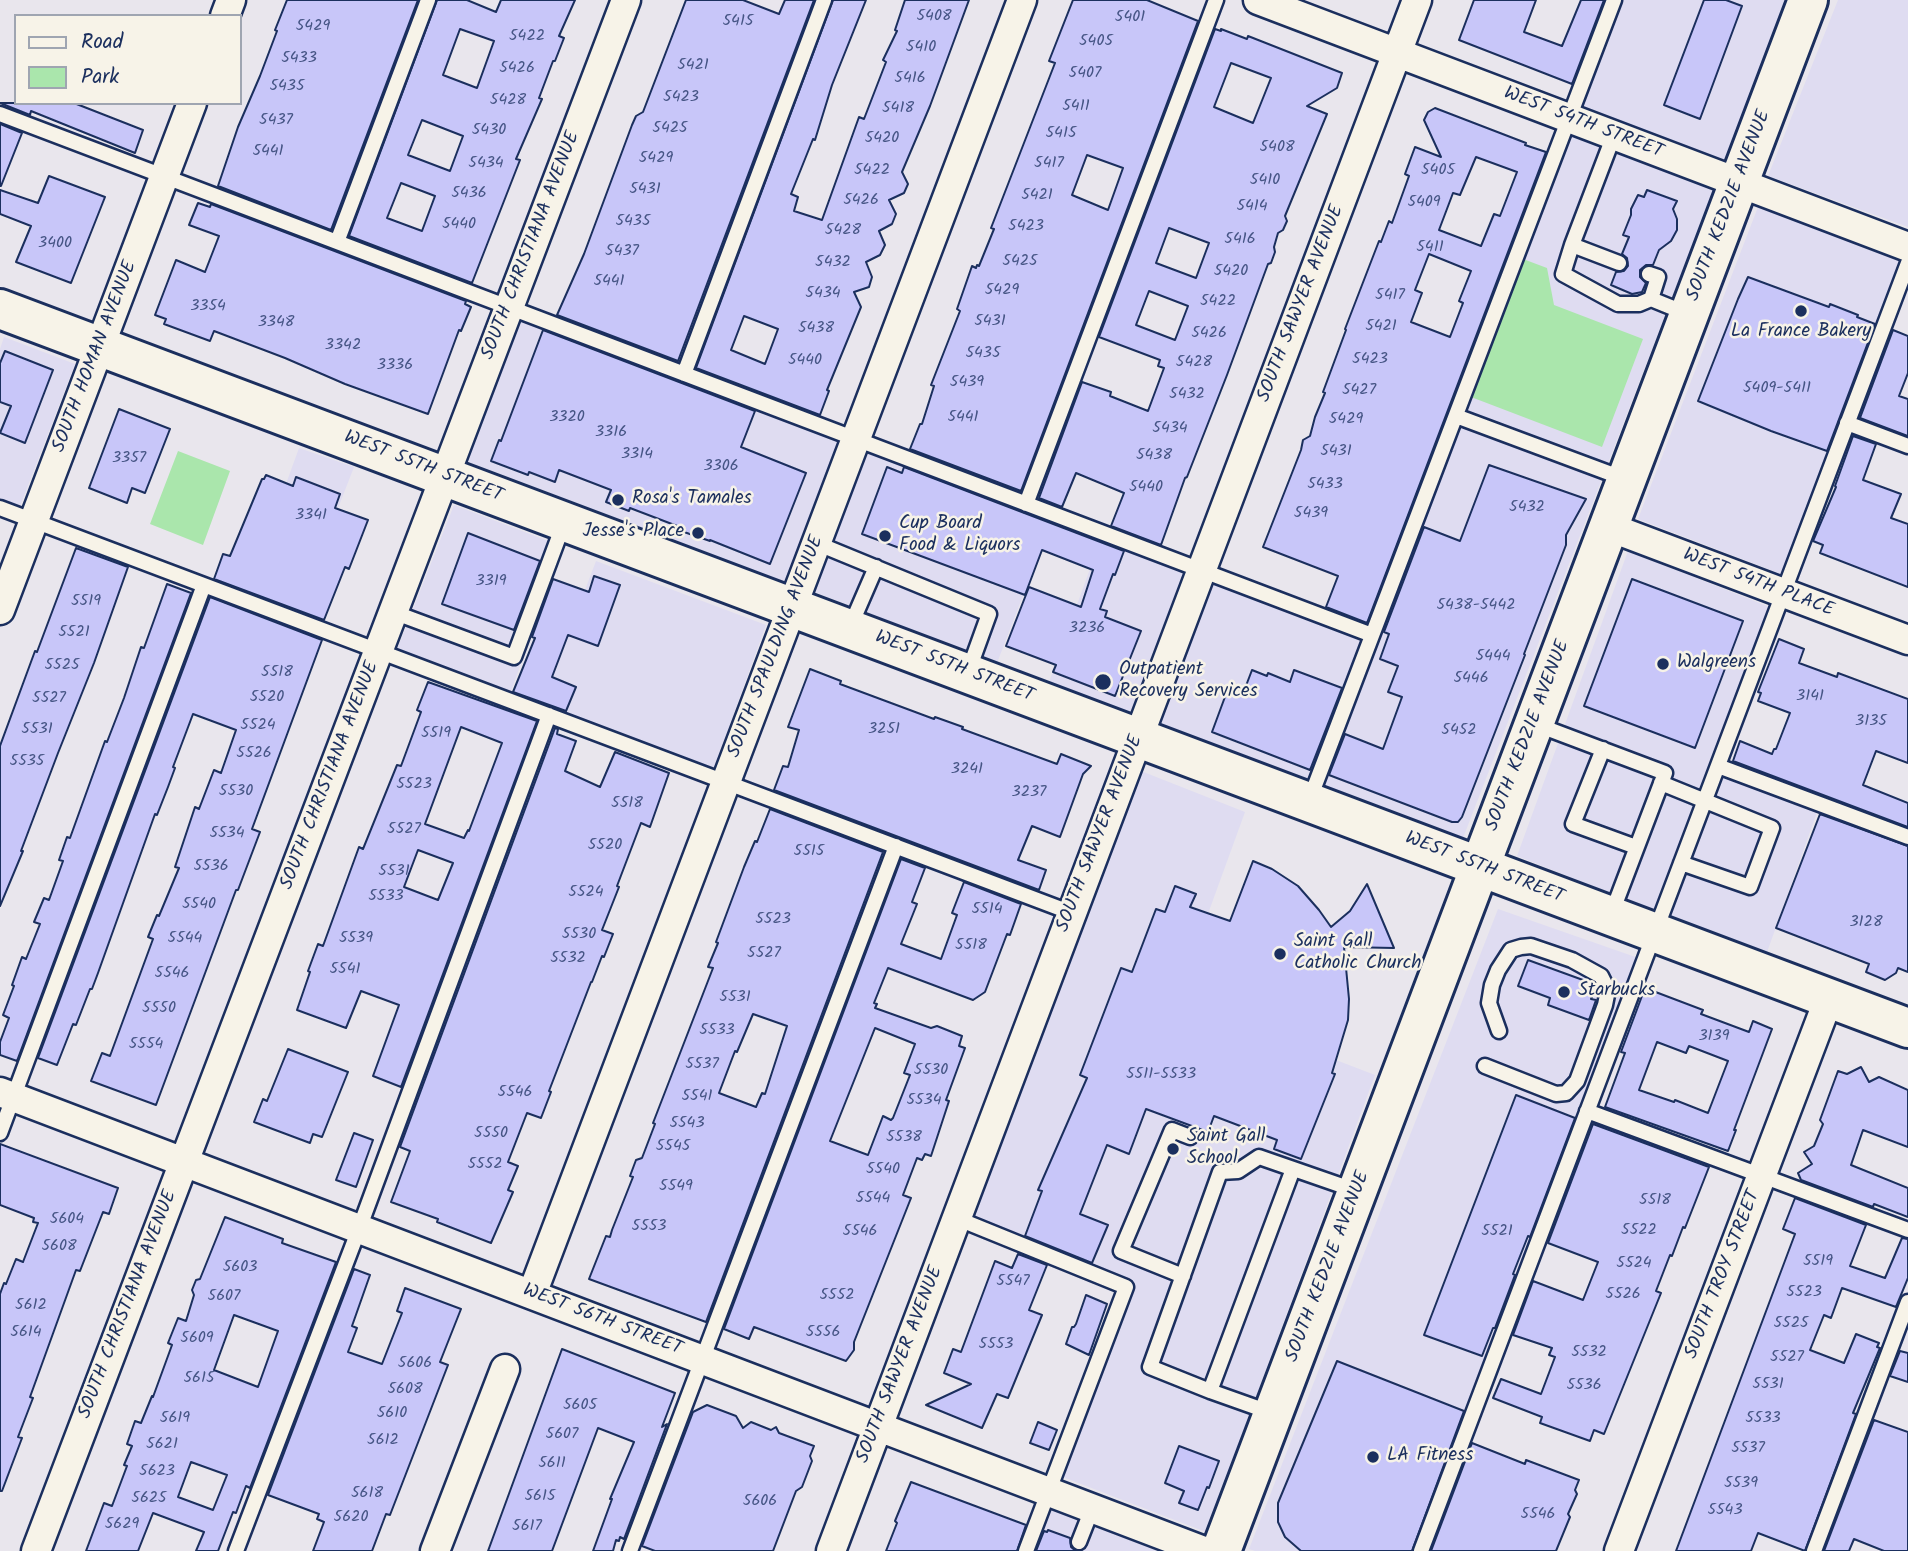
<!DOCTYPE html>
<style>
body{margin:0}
#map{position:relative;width:1908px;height:1551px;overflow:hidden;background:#e9e6ed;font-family:Kalam,sans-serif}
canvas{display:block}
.legend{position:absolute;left:14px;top:14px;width:228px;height:91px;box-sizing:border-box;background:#f7f3e8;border:2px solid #9fa5b1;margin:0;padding:9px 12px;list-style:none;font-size:21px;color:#1b2f5e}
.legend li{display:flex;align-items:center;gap:14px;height:35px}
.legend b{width:35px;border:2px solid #9fa5b1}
</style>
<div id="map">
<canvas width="1908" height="1551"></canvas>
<ul class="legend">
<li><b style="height:9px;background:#f7f3e8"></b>Road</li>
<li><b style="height:19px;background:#aae6ac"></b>Park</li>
</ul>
</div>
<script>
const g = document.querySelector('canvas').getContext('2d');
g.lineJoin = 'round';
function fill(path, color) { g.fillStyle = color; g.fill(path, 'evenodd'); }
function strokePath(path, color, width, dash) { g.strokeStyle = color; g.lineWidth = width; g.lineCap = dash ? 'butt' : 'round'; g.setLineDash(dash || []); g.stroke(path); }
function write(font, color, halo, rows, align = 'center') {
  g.font = font + ' Kalam,sans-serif'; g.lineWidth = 5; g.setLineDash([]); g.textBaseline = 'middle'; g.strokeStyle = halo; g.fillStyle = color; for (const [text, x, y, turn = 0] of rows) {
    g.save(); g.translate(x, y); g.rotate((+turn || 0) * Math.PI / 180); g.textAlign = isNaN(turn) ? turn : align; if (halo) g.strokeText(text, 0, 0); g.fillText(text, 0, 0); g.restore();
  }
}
fill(new Path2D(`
 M1614 0H1786L1726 162 1574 105Z
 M1838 0H1908V227L1768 176Z
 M1564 132 1714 189 1463 838 1157 723 1211 574 1372 635Z
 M1758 207 1908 264 1789 577 1638 519Z
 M521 312 841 433 787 583 466 461Z
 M4 337 75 364 17 514 0 508V349Z
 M867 443 1054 515 997 663 812 591Z
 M299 448 354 467 295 619 244 600Z
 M454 505 564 547 508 699 394 657Z
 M1103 533 1186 565 1130 713 1049 682Z
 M1628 551 1777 610 1718 766 1820 804 1766 955 1517 856Z
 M596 561 766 625 711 776 539 711Z
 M1141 771 1245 812 1177 999 1375 1075 1206 1532 1055 1474 1126 1287 969 1224Z
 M1498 909 1644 960 1421 1551H1255L1249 1549Z
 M1043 1506 1158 1551H1026Z`), '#dfdcf1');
fill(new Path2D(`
 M1523 259 1547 268 1554 305 1643 339 1602 447 1471 397Z
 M178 451 230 471 203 545 150 524Z`), '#aae6ac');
const building = new Path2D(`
 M287 0H418L331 230 218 186 238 127 260 76 277 31 275 30Z
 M437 0H467L496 12 501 0H575L559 36 564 38 555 61H553L539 98 542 99 516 159 520 160 472 283 349 236ZM460 29 494 41 477 88 443 75ZM422 120 463 136 450 171 408 155ZM401 183 435 196 422 231 387 218Z
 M686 0H743L779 14 785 0H814L678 361 557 315 584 254 632 125 636 116 643 112Z
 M833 0H866L832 85 815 140 813 139 791 194 798 197 794 211 822 220 859 117 864 119 886 62 883 60 897 31 895 30 905 0H969L930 106 902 172 908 184 904 193 889 200 896 214 892 224 879 231 885 245 880 255 866 262 872 277 869 287 854 292 861 307 827 390 829 391 820 415 696 368ZM744 316 778 329 765 364 731 350Z
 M1073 0H1147L1198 21 1021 491 910 449 920 424H922L934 386 931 385 960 311 957 309 972 266 976 268 977 265 979 266 994 229 991 228 1055 63 1049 61ZM1087 155 1123 168 1108 210 1072 195Z
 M1474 0H1536L1524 32 1562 46 1581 0H1604L1572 84 1459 40Z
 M1704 0H1726L1742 6 1700 119 1664 105Z
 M1215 29 1221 31V29L1247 39 1248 36 1342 73 1337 88 1307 106 1327 114 1285 216 1287 221 1283 230 1278 233 1274 247 1275 252 1271 263 1268 264 1227 375 1187 477 1185 478 1161 545 1111 526 1124 493 1076 473 1062 507 1039 498 1082 382 1111 392 1110 396 1148 411 1164 368 1158 366 1160 360 1099 337ZM1231 63 1271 78 1253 123 1214 107ZM1169 228 1209 243 1196 278 1156 263ZM1149 291 1188 306 1175 340 1136 325Z
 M0 103H74L143 130 135 153 31 111 30 115Z
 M1435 108 1526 143 1525 145 1546 152 1367 623 1326 607 1338 576 1263 547 1301 450 1303 440 1310 436 1315 417 1325 393 1323 392 1346 330 1345 329 1379 241 1381 242 1389 221 1392 223 1409 176 1405 174 1415 147 1441 157 1424 120 1428 112ZM1476 157 1517 172 1500 216 1494 214 1481 246 1439 230 1453 193 1460 195ZM1429 254 1471 271 1459 301 1463 303 1450 337 1411 322 1422 293 1415 290Z
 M0 124 22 133 1 186H0Z
 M49 176 105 197 71 283 16 262 31 226 0 214V190L38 203Z
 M1647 190 1677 201 1673 209 1677 219V230L1671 241 1659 250 1653 265H1646L1640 270V277L1646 283 1642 292 1632 294 1611 285 1616 272 1624 271 1628 266 1627 258 1622 254 1629 237 1623 235 1631 215V209L1638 195 1644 197Z
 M198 203 210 207 211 204 466 301 465 304 471 307 461 331 459 330 428 414 345 384 285 358 214 331 210 341 164 324 166 319 155 315 176 260 205 272 219 236 189 225Z
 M1748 277 1829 307 1830 304 1858 315 1857 317 1875 324 1827 451 1771 431 1698 401 1738 299Z
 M543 330 755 411 741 447 806 473 770 564 710 540V541L684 532 685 529 630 508 629 511 606 502 611 490 559 470 555 482 529 472 528 475 491 461 499 440 501 441Z
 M1893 330 1908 336V373L1899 396 1908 399V436L1860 418Z
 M5 351 53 370 25 443 0 433 11 406 0 402V363Z
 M119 409 170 429 145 493 132 488 127 503 89 488Z
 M1853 436 1876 444 1863 480 1901 494 1891 518 1908 524V587L1820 553 1823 545 1813 541 1836 487 1835 486Z
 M1489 465 1586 499 1566 535V545L1524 654 1525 655 1462 817 1458 822H1452L1329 775 1345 734 1383 749 1402 697 1388 692 1398 666 1380 659 1389 634 1384 632 1424 527 1460 541Z
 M887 467 902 473 904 467 1124 551 1115 575 1113 574 1100 609 1107 611 1105 617 1141 631 1115 696 1053 672 1056 665 1006 646 1029 587 1081 607 1093 570 1042 550 1025 595 862 534Z
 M266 475 293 486 296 477 340 494 335 508 368 520 349 569 345 567 324 620 214 579 223 554 230 556 262 479H264Z
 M468 533 540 561 514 630 442 604Z
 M76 548 128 567 94 663 58 753 21 851H23L0 906V746L35 651 37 652Z
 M594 576 620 585 598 646 568 635 552 677 576 687 566 711 513 692 535 638 532 637 553 579 589 592Z
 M1632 579 1743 621 1695 748 1584 706Z
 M167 584 191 593 17 1061 0 1055V1042L9 1018 3 1015 14 986 12 985 22 957 26 959 40 924 34 922 44 898 49 900 63 861 59 860 67 837 70 838 105 741 107 742 124 698 141 647 144 648Z
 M210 597 322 640 252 829 260 832 238 890H236L156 1105 91 1081 102 1053 110 1056 153 939 148 937 157 915 159 916 179 868 175 867 195 807 199 809 214 770 221 773 236 730 193 714 173 767 175 768 168 787 157 815 155 814 98 973 92 989H90L76 1025 73 1024 57 1065 38 1058Z
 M1779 639 1804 649 1799 663 1837 677 1838 673 1908 699V763L1876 751 1863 785 1908 803V827L1733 761 1740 741 1772 754 1774 749H1776L1790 713 1758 701 1761 693 1758 692Z
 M810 669 841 681 840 684 934 719 935 717 963 727 962 729 1057 764 1061 754 1091 766 1083 774 1060 837 1032 826 1018 860 1046 870 1039 890 774 790 783 766 788 767 799 730 788 727Z
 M1252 670 1267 676 1268 673 1290 682 1294 670 1342 688 1310 770 1212 732 1229 686 1244 691Z
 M428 682 537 721 401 1087 373 1076 399 1005 361 991 346 1028 297 1010 310 972 308 971 318 944 323 946 359 847 363 849 397 765 401 766 421 712 417 710ZM461 727 502 743 469 831 468 830 464 838 425 824ZM418 850 453 863 438 900 404 887Z
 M555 728 558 729 557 734 576 741 565 771 600 787 615 752 669 773 650 827 641 823 617 886 619 887 602 930 613 934 604 957 602 956 592 982H591L549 1091 551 1092 541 1118 527 1113 508 1162 518 1166 508 1190 513 1192 491 1243 437 1222 438 1219 391 1202 410 1151 400 1147Z
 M770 809 883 852 706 1322 589 1279 606 1236 610 1237 612 1230 633 1177 630 1176 636 1160 642 1158 655 1124 653 1123 713 968 708 967 718 943 716 942 744 867 755 841 757 842ZM753 1014 787 1026 765 1094 762 1093 756 1107 719 1093 735 1051 737 1052Z
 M1820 814 1908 846V972L1898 968 1896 973 1885 980 1866 972 1869 964 1776 928Z
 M901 859 925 868 912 902 917 904 901 944 941 959 957 915 952 913 964 882 1021 904 1010 935 1007 934 985 992 973 1000 888 968 874 1003 877 1004 875 1008 931 1028 937 1026 962 1036 959 1046 965 1048 946 1100 949 1101 931 1156 925 1154 922 1160 917 1158 903 1195 911 1198 854 1342V1350L846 1361 754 1327 749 1339 724 1329ZM875 1028 915 1044 904 1073 910 1075 893 1118 891 1120 883 1116 868 1155 830 1141Z
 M1253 861 1272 869 1298 886 1319 910 1331 927 1350 911 1367 884 1394 948 1344 947 1349 999 1348 1020 1332 1073 1335 1074 1301 1159 1274 1149 1277 1140 1214 1116 1208 1132 1146 1109 1129 1154 1107 1145 1080 1214 1108 1225 1092 1263 1025 1236 1042 1191 1038 1190 1087 1078 1080 1075 1121 968 1132 972 1156 909 1165 912 1175 886 1196 894 1190 907 1230 921Z
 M1528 960 1594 984 1596 987 1591 999 1596 1000 1589 1020 1548 1005 1550 998 1518 986Z
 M1645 988 1703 1010 1701 1014 1749 1032 1753 1021 1772 1029 1734 1130H1736L1728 1151 1605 1107 1625 1053 1621 1052ZM1657 1042 1686 1053 1689 1046 1728 1061 1708 1113 1675 1100 1674 1102 1639 1090Z
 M288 1049 348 1072 322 1137 313 1134 310 1143 254 1122 263 1099 267 1101Z
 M1861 1067 1869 1082 1879 1077 1908 1090V1147L1863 1130 1851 1165 1908 1188V1217L1874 1204 1873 1207 1801 1180 1798 1173 1812 1164 1804 1152 1814 1146 1823 1124 1820 1120 1838 1071 1847 1074Z
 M1516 1095 1575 1118 1530 1237 1528 1236 1513 1274 1515 1275 1495 1328H1493L1482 1356 1424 1335Z
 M1593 1124 1709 1167 1685 1228 1683 1227 1672 1256 1670 1255 1656 1291 1661 1293 1604 1434 1594 1430 1590 1441 1540 1423 1542 1417 1493 1398 1501 1379 1541 1394 1555 1357 1549 1355 1552 1348 1513 1335 1533 1281 1583 1300 1598 1262 1548 1243Z
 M354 1133 373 1140 356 1187 336 1180Z
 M0 1144 118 1188 109 1214 103 1212 80 1271 76 1270 30 1397 33 1398 18 1437 22 1438 2 1491H0V1294L4 1283 6 1284 16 1259 23 1262 38 1223 33 1222 34 1218 0 1205Z
 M1795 1198 1866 1225 1850 1266 1885 1278 1902 1238 1908 1239V1278L1896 1307 1842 1288 1831 1318 1824 1315 1810 1350 1844 1363 1856 1334 1879 1343 1877 1347 1880 1348 1853 1413 1856 1414 1805 1551 1758 1533 1751 1551H1676L1795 1234 1783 1229Z
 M225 1217 283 1239 282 1243 336 1262 250 1488 246 1486 236 1513 233 1512 218 1551H196L204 1532 153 1513 138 1551H86L104 1503 112 1506 127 1466 124 1465 132 1446 127 1444 135 1421 141 1423 152 1396 153 1397 172 1345 168 1343 178 1318 186 1321 194 1295 192 1290 196 1280 200 1279ZM234 1315 278 1331 258 1387 214 1370ZM191 1462 227 1475 213 1510 178 1497Z
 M1018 1254 1047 1265 1029 1310 1042 1315 1008 1398 997 1394 982 1428 926 1405 971 1384 944 1373 953 1349 961 1352 995 1261 1012 1268Z
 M354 1269 370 1275 352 1326 357 1328 348 1352 382 1364 402 1313 397 1311 405 1288 461 1309 440 1362 448 1365 390 1515 386 1514 372 1551H313L324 1522 317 1519 319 1514 268 1495Z
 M1086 1295 1107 1304 1089 1355 1066 1344 1072 1327H1074L1076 1324Z
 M562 1349 675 1393 662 1427 667 1424 624 1539 620 1537 619 1541 616 1540 613 1551H593L612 1499H610L634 1442 598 1428 552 1551H488Z
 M1900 1351 1908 1353V1382L1890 1376Z
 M1337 1361 1464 1411 1412 1551H1301L1285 1537 1278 1522V1503Z
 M707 1405 736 1416 743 1428 751 1422 771 1430 776 1427 779 1433 814 1446 810 1456 812 1461 802 1487 796 1491 773 1551H655L642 1546 693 1412Z
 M1874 1420 1908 1432V1551H1884L1854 1539 1849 1551H1824Z
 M1038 1422 1057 1430 1049 1450 1030 1443Z
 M1472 1443 1525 1464 1526 1460 1579 1480 1575 1490 1577 1494 1568 1514 1570 1517 1556 1551H1431Z
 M1179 1446 1219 1461 1209 1488 1207 1487 1198 1510 1179 1503 1184 1491 1165 1483Z
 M911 1482 1026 1525 1017 1551H886L897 1523 895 1521Z
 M1048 1530 1070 1538 1071 1547 1076 1551H1036L1044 1531 1047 1532Z`);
fill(building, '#c8c6f9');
strokePath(building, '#1b2f5e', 2);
const lane = new Path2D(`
 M0 114 1372 635
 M1614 135 1572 245 1563 274 1618 304H1639L1651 299 1688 314
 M337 242 428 0
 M1572 245 1619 263
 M1649 274 1658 277 1651 299
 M684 374 824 0
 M1456 416 1625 479
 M1847 423 1908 446
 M1026 504 1216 0
 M0 508 1072 913
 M816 543 989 614 968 672
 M393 612 514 657 564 523
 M850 627 876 567
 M1535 724 1665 773 1611 915
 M1603 749 1573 824 1636 847
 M1718 766 1908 837
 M1661 783 1772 828 1750 887 1681 863
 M1309 801 1614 0
 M1485 1066 1556 1094 1566 1093 1577 1081 1605 1005 1608 990 1601 976 1572 960 1531 946 1521 947 1511 950 1498 970 1492 985 1489 1003 1499 1031
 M1587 1111 1908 1230
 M0 1133 204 585
 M956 1218 1126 1287 1026 1551
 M1183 1276 1121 1251 1172 1130 1190 1137
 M1210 1391 1150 1367 1220 1172 1238 1171 1259 1157 1357 1191
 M1272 1413 1210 1391 1293 1169
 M1079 1542 1092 1509
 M236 1551 359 1229 549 715
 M630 1551 896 846
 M1421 1551 1908 263
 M1814 1551 1908 1302`);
const street = new Path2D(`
 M1258 0 1908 247
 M225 16 231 0
 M1609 527 1908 640
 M0 610 192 103
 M0 1092 1204 1551
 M532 1294 1022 0
 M36 1551 626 0
 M435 1551 505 1369
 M831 1551 1417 0
 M1619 1551 1829 998`);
const secondary = new Path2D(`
 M0 309 1908 1028
 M1221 1551 1808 0`);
strokePath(lane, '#1b2f5e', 19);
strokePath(street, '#1b2f5e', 33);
strokePath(secondary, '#1b2f5e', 44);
strokePath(lane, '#f7f3e8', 14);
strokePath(street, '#f7f3e8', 28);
strokePath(secondary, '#f7f3e8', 38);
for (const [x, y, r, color] of [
 [1801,311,7,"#1b2f5e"],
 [618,500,7,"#1b2f5e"],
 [698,533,7,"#1b2f5e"],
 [885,536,7,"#1b2f5e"],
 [1663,664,7,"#1b2f5e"],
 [1103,682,9,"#1b2f5e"],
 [1280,954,7,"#1b2f5e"],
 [1564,992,7,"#1b2f5e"],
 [1173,1149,7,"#1b2f5e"],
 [1373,1457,7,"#1b2f5e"]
]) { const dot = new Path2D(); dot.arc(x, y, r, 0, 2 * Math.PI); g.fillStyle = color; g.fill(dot); strokePath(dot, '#f7f3e8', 2.5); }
write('16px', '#465585', null, [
 ["5408",934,17],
 ["5401",1130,18],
 ["5415",738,22],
 ["5429",313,27],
 ["5422",527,37],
 ["5405",1096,42],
 ["5410",921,48],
 ["5433",299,59],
 ["5421",693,66],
 ["5426",517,69],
 ["5407",1085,74],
 ["5416",910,79],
 ["5435",287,87],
 ["5423",681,98],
 ["5428",508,101],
 ["5411",1076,107],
 ["5418",898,109],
 ["5437",276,121],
 ["5425",670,129],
 ["5430",489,131],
 ["5415",1061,134],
 ["5420",882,139],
 ["5408",1277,148],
 ["5441",268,152],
 ["5429",656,159],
 ["5434",486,164],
 ["5417",1049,164],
 ["5422",872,171],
 ["5405",1438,171],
 ["5410",1265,181],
 ["5431",645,190],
 ["5436",469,194],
 ["5421",1037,196],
 ["5426",861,201],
 ["5409",1424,203],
 ["5414",1252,207],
 ["5435",633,222],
 ["5440",459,225],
 ["5423",1026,227],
 ["5428",843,231],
 ["5416",1240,240],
 ["3400",55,244],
 ["5411",1430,248],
 ["5437",622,252],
 ["5425",1020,262],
 ["5432",833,263],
 ["5420",1231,272],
 ["5441",609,282],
 ["5429",1002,291],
 ["5434",823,294],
 ["5417",1390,296],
 ["5422",1218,302],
 ["3354",208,307],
 ["5431",990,322],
 ["3348",276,323],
 ["5421",1381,327],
 ["5438",816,329],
 ["5426",1209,334],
 ["3342",343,346],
 ["5435",983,354],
 ["5423",1370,360],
 ["5440",805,361],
 ["5428",1194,363],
 ["3336",395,366],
 ["5439",967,383],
 ["5409-5411",1777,389],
 ["5427",1359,391],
 ["5432",1187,395],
 ["3320",567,418],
 ["5441",963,418],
 ["5429",1346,420],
 ["5434",1170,429],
 ["3316",611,433],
 ["5431",1336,452],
 ["3314",637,455],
 ["5438",1154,456],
 ["3357",129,459],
 ["3306",721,467],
 ["5433",1325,485],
 ["5440",1146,488],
 ["5432",1527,508],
 ["5439",1311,514],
 ["3341",311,516],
 ["3319",491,582],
 ["5519",86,602],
 ["5438-5442",1476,606],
 ["3236",1087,629],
 ["5521",74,633],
 ["5444",1493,657],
 ["5525",62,666],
 ["5518",277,673],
 ["5446",1471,679],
 ["3141",1810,697],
 ["5520",267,698],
 ["5527",49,699],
 ["3135",1871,722],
 ["5524",258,726],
 ["5531",37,730],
 ["3251",884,730],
 ["5452",1459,731],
 ["5519",436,734],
 ["5526",254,754],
 ["5535",27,762],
 ["3241",967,770],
 ["5523",414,785],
 ["5530",236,792],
 ["3237",1029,793],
 ["5518",627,804],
 ["5527",404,830],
 ["5534",227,834],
 ["5520",605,846],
 ["5515",809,852],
 ["5536",211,867],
 ["5531",394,872],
 ["5524",586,893],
 ["5533",386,897],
 ["5540",199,905],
 ["5514",987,910],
 ["5523",773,920],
 ["3128",1866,923],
 ["5530",579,935],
 ["5544",185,939],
 ["5539",356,939],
 ["5518",971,946],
 ["5527",764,954],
 ["5532",568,959],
 ["5541",345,970],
 ["5546",172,974],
 ["5531",735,998],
 ["5550",159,1009],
 ["5533",717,1031],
 ["3139",1714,1037],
 ["5554",146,1045],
 ["5537",702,1065],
 ["5530",931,1071],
 ["5511-5533",1161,1075],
 ["5546",515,1093],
 ["5541",697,1097],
 ["5534",924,1101],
 ["5543",687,1124],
 ["5550",491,1134],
 ["5538",904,1138],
 ["5545",673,1147],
 ["5552",485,1165],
 ["5540",883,1170],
 ["5549",676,1187],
 ["5544",873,1199],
 ["5518",1655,1201],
 ["5604",67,1220],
 ["5553",649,1227],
 ["5522",1639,1231],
 ["5546",860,1232],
 ["5521",1497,1232],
 ["5608",59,1247],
 ["5519",1818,1262],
 ["5524",1634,1264],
 ["5603",240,1268],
 ["5547",1013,1282],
 ["5523",1804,1293],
 ["5526",1623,1295],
 ["5552",837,1296],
 ["5607",224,1297],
 ["5612",31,1306],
 ["5525",1791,1324],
 ["5614",26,1333],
 ["5556",823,1333],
 ["5609",197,1339],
 ["5553",996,1345],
 ["5532",1589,1353],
 ["5527",1787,1358],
 ["5606",415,1364],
 ["5615",199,1379],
 ["5531",1768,1385],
 ["5536",1584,1386],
 ["5608",405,1390],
 ["5605",580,1406],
 ["5610",392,1414],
 ["5619",175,1419],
 ["5533",1763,1419],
 ["5607",562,1435],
 ["5612",383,1441],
 ["5621",162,1445],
 ["5537",1748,1449],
 ["5611",552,1464],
 ["5623",157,1472],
 ["5539",1741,1484],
 ["5618",367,1494],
 ["5615",540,1497],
 ["5625",149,1499],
 ["5606",760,1502],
 ["5543",1725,1511],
 ["5546",1538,1515],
 ["5620",351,1518],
 ["5629",122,1525],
 ["5617",527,1527]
]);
write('19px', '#1b2f5e', '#f7f3e8', [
 ["WEST 54TH STREET",1583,124,21],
 ["SOUTH KEDZIE AVENUE",1730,206,-69],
 ["SOUTH CHRISTIANA AVENUE",532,246,-69],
 ["SOUTH SAWYER AVENUE",1302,304,-69],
 ["SOUTH HOMAN AVENUE",96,357,-69],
 ["WEST 55TH STREET",423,468,21],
 ["WEST 54TH PLACE",1758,584,21],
 ["SOUTH SPAULDING AVENUE",777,647,-69],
 ["WEST 55TH STREET",954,668,21],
 ["SOUTH KEDZIE AVENUE",1529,736,-69],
 ["SOUTH CHRISTIANA AVENUE",331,776,-69],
 ["SOUTH SAWYER AVENUE",1101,834,-69],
 ["WEST 55TH STREET",1484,869,21],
 ["SOUTH KEDZIE AVENUE",1329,1267,-69],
 ["SOUTH TROY STREET",1724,1275,-69],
 ["SOUTH CHRISTIANA AVENUE",129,1305,-69],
 ["WEST 56TH STREET",602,1321,21],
 ["SOUTH SAWYER AVENUE",901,1365,-69]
]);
write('19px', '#1b2f5e', '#f7f3e8', [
 ["La France Bakery",1801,333,"center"],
 ["Rosa's Tamales",632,500],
 ["Cup Board",899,525],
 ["Food & Liquors",899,547],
 ["Jesse's Place",684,533,"right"],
 ["Walgreens",1677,664],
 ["Outpatient",1119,671],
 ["Recovery Services",1119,693],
 ["Saint Gall",1294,943],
 ["Catholic Church",1294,965],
 ["Starbucks",1578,992],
 ["Saint Gall",1187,1138],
 ["School",1187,1160],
 ["LA Fitness",1387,1457]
], 'left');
</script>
